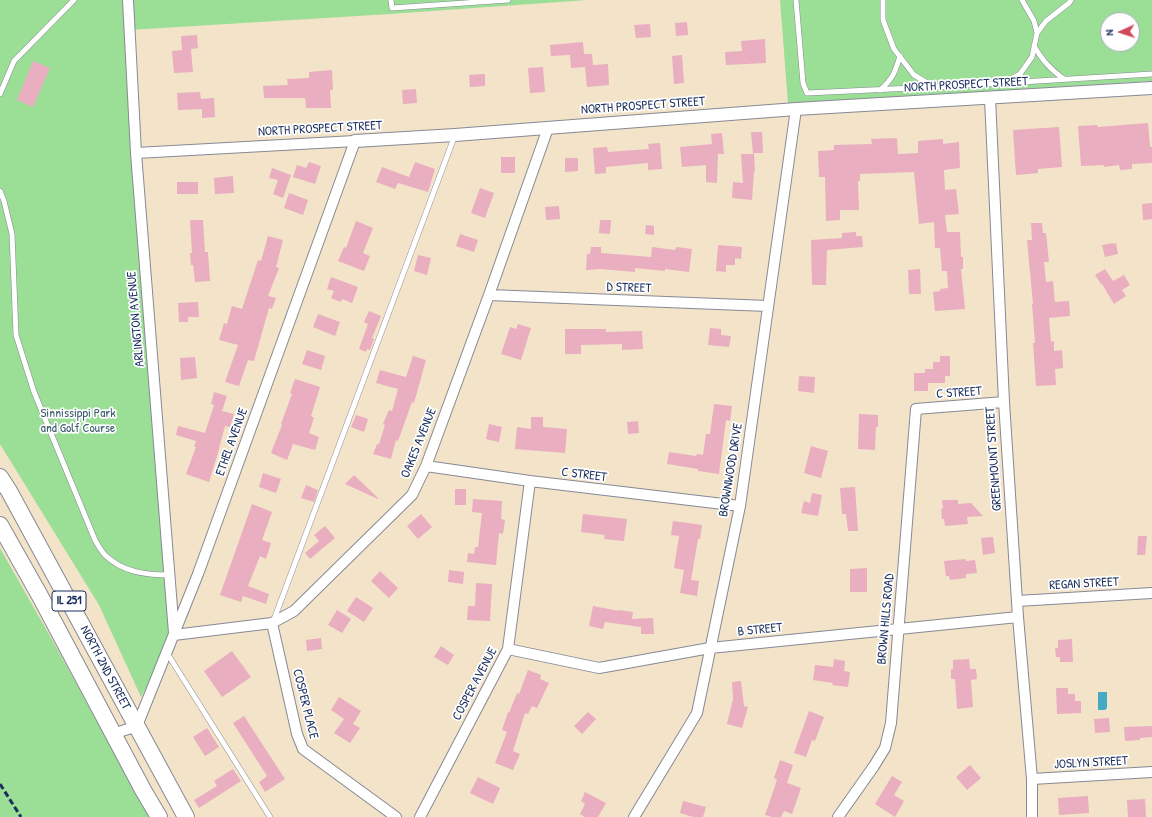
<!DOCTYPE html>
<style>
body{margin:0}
#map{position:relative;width:1152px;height:817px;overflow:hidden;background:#f3e3c9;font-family:"Patrick Hand",sans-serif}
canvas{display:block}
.north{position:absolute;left:1100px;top:12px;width:40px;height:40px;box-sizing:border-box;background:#fff;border:1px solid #a4acbf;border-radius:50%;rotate:267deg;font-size:11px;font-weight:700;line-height:16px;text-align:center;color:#1b2f5e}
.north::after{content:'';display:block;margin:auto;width:14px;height:18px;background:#d1495b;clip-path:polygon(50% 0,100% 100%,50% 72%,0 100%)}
</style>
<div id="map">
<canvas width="1152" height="817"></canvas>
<div class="north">N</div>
</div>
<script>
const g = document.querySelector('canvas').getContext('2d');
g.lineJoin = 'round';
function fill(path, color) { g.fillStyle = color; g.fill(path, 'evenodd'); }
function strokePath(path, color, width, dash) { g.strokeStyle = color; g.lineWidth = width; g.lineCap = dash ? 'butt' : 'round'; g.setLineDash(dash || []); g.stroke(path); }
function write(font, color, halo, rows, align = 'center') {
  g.font = font + ' "Patrick Hand",sans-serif'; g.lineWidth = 3.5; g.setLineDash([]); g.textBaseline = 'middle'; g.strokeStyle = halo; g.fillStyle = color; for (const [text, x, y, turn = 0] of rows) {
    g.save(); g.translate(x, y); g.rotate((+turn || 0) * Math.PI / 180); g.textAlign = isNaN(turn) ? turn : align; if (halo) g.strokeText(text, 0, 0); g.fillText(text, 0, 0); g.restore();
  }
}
fill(new Path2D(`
 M0 0H587L390 14 129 30 174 635 141 697 99 605 0 444Z
 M780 0H1152V81L788 103ZM1108 20H1132V44H1108Z
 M0 548 55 645 149 817H0Z`), '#9bde96');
fill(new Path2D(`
 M1098 692H1107V708L1105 710H1098Z`), '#43aac3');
fill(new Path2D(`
 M687 22 688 35 676 36 675 23Z
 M650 24 651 37 636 38 634 25Z
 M197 35 198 48 191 49 193 72 174 73 172 51 182 50 181 36Z
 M765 39 766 63 726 65 725 52 742 51 741 41Z
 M583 42 584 54H592L593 65 608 64 609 85 587 87 585 67 571 68 570 55 551 56 550 45Z
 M682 55 684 83 674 84 672 56Z
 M33 61 50 68 33 107 17 100Z
 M543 67 545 92 530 93 528 68Z
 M332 70 333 90H330L331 108H306L305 98H264L263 86 288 85 287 79 309 78V72Z
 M485 74V86L470 87 469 75Z
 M416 89 417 103 403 104 402 90Z
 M200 92 201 99 214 98 215 117 202 118V109L178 110 177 93Z
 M1148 123 1150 147H1152V163L1132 164V169L1120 170 1119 165 1104 167V165L1081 166 1078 126 1097 125 1098 127Z
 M1059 127 1062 167 1038 169V173L1016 175 1013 130Z
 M751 132H762L763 153H754L755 171H754L752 200 732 198 733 182 743 183 741 154H753Z
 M722 133 724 154H718L717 183 706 182V165L682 167 680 147 712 144 711 134Z
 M897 138 898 154 918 153V141L943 139V144L959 142 960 168 944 170 945 190 956 189 959 214 945 215 947 232H960L961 257H963V269H961L965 309 935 311 933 292 940 291V289L948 288 947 271H942L940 248H935L934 222 919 224 914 172 860 174V181H858L859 210H840V220L826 221 825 177H819L818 151 834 150V145L872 144 871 139Z
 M660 143 662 169 648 170V163L606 167V173L595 174 593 148 607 147 608 152 649 149 648 144Z
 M501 157H515V173H501Z
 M565 158H578V171L565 172Z
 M309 162 321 166 315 184 293 177 297 165 306 168Z
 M415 162 435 169 428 192 398 183 395 189 376 182 382 167 409 177Z
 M272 168 291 175 283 198 273 194 278 180 269 178Z
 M233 176 234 193 215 194 214 178Z
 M177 182H198V194H177Z
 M480 188 494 193 485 218 471 213Z
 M289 193 308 200 303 215 284 208Z
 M1152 203V219L1143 220 1142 204Z
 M559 206 560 219 546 220 545 207Z
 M190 220H203L205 252H208L210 281 195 282 193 265H191L190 253H192Z
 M600 220H611L610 234 599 233Z
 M356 221 373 228 363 253 370 256 364 271 338 261 344 247 346 248Z
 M1031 223H1042L1043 233H1046L1049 262H1044L1046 282 1053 281 1055 302 1069 301 1070 316 1049 318 1051 342 1054 341V351L1062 350 1063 368 1055 369 1056 385 1036 386 1033 343H1035L1032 304H1033L1027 240H1032Z
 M646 225 654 226V235L645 234Z
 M856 232V236H862L863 247 827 250 826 285H812L811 240 842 238V233Z
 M460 234 478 240 474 252 456 246Z
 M268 236 283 240 276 267 279 268 268 296 276 298 272 309 269 308 254 361 248 360 239 386 225 382 238 345 219 340 224 323 227 324 232 306 242 309 258 260 261 261Z
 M1113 243V244L1116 243 1118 254 1105 257 1102 245Z
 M718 245 742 247 741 259 735 258V265H726V272L716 271Z
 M591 247H601V253L651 257 652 247 675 250 676 247 692 249 689 272 665 269V271L635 268V272L600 269 586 270 587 254H590Z
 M418 255 431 258 427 275 414 271Z
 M920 269 921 294H909L908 270Z
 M1105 269 1113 281 1124 275 1130 285 1122 290 1126 296 1114 304 1102 284H1101L1095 275Z
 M331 277 358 287 352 303 342 299 341 302 331 298 334 291 327 289Z
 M198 302 199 317H188V322H179L178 303Z
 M369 311 381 316 372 338 374 339 370 350 367 349 366 352 359 349 368 324 364 322Z
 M318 314 340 322 335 336 313 327Z
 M518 324 531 328 521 360 501 354 510 327 516 329Z
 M710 328 721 329V335L731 336 729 347 708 345Z
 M565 329H606V332L642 331 643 349 622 350V344L581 345V354H565Z
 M307 350 325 356 321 370 302 364Z
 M413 356 426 360 414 403 412 402 398 441 396 440 391 459 373 454 377 444H379L385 425 383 424 389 410 392 411 398 389 376 383 380 370 406 377Z
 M940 356H950V376H945V383H928V391H914V373H925V369H933V362H940Z
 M195 357 197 378 181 380 180 358Z
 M799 376 815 377 814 393 798 391Z
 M295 379 320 387 311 416 314 418 309 433 319 437 315 450 293 444 287 460 271 453 282 425 281 424 292 394 290 393Z
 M214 392 227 396 222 411 234 414 230 427 225 426 217 456 209 482 186 474 196 447H194L196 441 176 435 178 426 205 433 214 405 211 404Z
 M714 404 732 406 730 421 726 420 719 474 698 471V469L667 464 669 452 696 456 697 454 703 455 706 434H710Z
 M859 414 878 415V427H876L875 450 858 449Z
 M356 415 368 419 364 432 351 427Z
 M531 417H543V427L567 429 565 453 515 449 517 427 531 429Z
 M638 421 639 433 628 434 627 422Z
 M489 424 502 427 499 442 486 439Z
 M811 446 828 451 821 478 804 473Z
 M263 473 281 479 276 493 259 487Z
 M354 475 378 498V499L345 484Z
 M306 485 318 490 314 502 301 498Z
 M855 487 858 531H848L846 514H842L840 488Z
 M455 489H466V505H455Z
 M812 493 822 495 818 516 801 513 804 501 810 503Z
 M473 499 502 501 501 519 505 520 503 534 499 533 496 565 467 562 468 553 474 554 475 547H478L482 513 472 512Z
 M942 500H958V504L971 503 983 516 967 517 968 524 945 526 944 519H942L941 509 943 508Z
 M252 504 272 512 262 540 271 543 266 559 260 556 248 586 269 594 266 604 243 596 241 602 220 595Z
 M421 514 432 527 418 539 407 526Z
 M583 514 627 519 624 541 604 539 605 535 581 532Z
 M673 521 702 525 700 539H698L691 580 699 581 697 596 680 593 684 570 674 568 679 536 671 535Z
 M325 526 335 538 310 559 305 553 319 541 314 535Z
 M1138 536H1147L1145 555H1137Z
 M993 537 995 553 983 555 981 538Z
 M966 559V561L975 560 977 573 966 574V578L950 580 949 576H946L944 561Z
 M867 568V592H850V569Z
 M449 570 464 572 463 584 448 582Z
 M380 571 398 588 389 598 371 581Z
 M476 583 492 584 490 621 467 620 468 606H475Z
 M356 597 373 608 364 622 347 611Z
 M593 606 619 611V610L633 612 632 619 653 618 654 634H641V627L605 622 603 629 589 626Z
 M337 610 351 619 342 633 328 625Z
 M321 638 322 649 307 651 306 640Z
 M1072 639 1073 662H1060V657H1056L1055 648H1058V640Z
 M441 646 454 655 448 665 434 657Z
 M232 651 251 677 222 697 204 671Z
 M834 659 845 661 844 671 850 672 848 687 832 685 833 683 813 680 815 665 833 667Z
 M969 659 970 669H976L977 679 971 680 973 707 957 709 955 679H951V669H953V660Z
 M528 670 541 675 540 679 549 683 537 708 532 706 528 714 525 713 513 751 520 754 513 770 495 763 507 732 502 730 508 712 509 713 517 693 519 694Z
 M741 681 744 706 748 707 742 728 727 724 733 699 732 682Z
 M1056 688H1068V694H1075V701H1081V713L1057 714Z
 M339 697 361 711 353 724 360 728 350 743 334 733 344 719 331 710Z
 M809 711 824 717 815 741 812 740 806 757 794 753Z
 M588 712 596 719 582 734 574 726Z
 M244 716 285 779 265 792 259 782 267 776 233 723Z
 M1109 718 1110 732 1095 733 1094 719Z
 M1152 726V737L1140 738V740L1125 741 1124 727Z
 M207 728 219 747 205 756 193 737Z
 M780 760 793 765 787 783 801 788 792 814 784 811 781 817H772L765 815 777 780 774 778Z
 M970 765 981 778 967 790 956 777Z
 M233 769 241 781 199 808 194 800 217 786 214 781Z
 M892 776 902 782 894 795 904 801 895 817 875 804Z
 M478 777 500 788 493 804 470 793Z
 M585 792 606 803 598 817H585L580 814 585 804 581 801Z
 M1088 796 1089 813 1059 815 1058 798Z
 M1145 799 1146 817H1128L1127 800Z
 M683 801 706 807 703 817H693L680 813Z`), '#e9aec0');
const service = new Path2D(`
 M391 0 392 8 508 0
 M796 0 803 83 807 93 934 87
 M883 0V20L894 49 914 75 934 87 1004 83 1020 74 1032 57 1037 33 1046 21 1069 3 1071 0
 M1022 0 1034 21 1037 33
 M1034 46C1043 61 1050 69 1064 79
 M1005 83 1152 74
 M880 90C893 79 895 72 900 56
 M0 94 14 61 74 0
 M0 191 4 201 12 234 16 335 34 392 95 540C98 545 101 551 105 555 122 572 146 575 169 575
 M273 622 455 135
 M167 653 270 817`);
const minor = new Path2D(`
 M128 0 136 153 174 633
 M990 98 1004 402 1018 617 1032 779V817
 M489 295 768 306
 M426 466 530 481 740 506
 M1017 601 1152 593
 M272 623 297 734 303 749 396 817
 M174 635 272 623 294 611 412 495 426 466 489 295 548 128
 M508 649 599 668 710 648 1018 617
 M113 734 137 726 198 574 355 141 136 153
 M1032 779 1152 772
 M420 817 508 649 530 481
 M634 817 697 713 740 506 796 109
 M838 817 874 766 885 748 891 723 916 409 1004 402`);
const tertiary = new Path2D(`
 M355 141 455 135 796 109 1152 88`);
const primary = new Path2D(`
 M0 477 9 491 186 817
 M0 525 40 596 143 790 159 817`);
strokePath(service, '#878994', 6);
strokePath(minor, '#878994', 12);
strokePath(tertiary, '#878994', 14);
strokePath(primary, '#878994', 18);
strokePath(service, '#fff', 5);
strokePath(minor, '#fff', 10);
strokePath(tertiary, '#fff', 12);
strokePath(primary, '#fff', 16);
strokePath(new Path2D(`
 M0 784 21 817`), '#1b2f5e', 3, [6, 3]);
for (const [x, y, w] of [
 [69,601,34]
]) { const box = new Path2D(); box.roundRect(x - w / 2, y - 10, w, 20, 3); g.fillStyle = '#fff'; g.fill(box); strokePath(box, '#1b2f5e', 1); }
write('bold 12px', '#1b2f5e', null, [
 ["IL 251",69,601]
]);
write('13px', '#1b2f5e', '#fff', [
 ["NORTH PROSPECT STREET",966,85,-3],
 ["NORTH PROSPECT STREET",643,106,-4],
 ["NORTH PROSPECT STREET",320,129,-3],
 ["D STREET",629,288,2],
 ["ARLINGTON AVENUE",136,319,-95],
 ["C STREET",959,393,-4],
 ["ETHEL AVENUE",232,442,-70],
 ["OAKES AVENUE",419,443,-68],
 ["GREENMOUNT STREET",994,459,-94],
 ["BROWNWOOD DRIVE",731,470,-81],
 ["C STREET",584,475,7],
 ["REGAN STREET",1084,584,-3],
 ["BROWN HILLS ROAD",886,619,-85],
 ["B STREET",760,630,-6],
 ["NORTH 2ND STREET",105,668,62],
 ["COSPER AVENUE",475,684,-62],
 ["COSPER PLACE",305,704,76],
 ["JOSLYN STREET",1091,763,-3]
]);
write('13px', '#3b5b6c', '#fff', [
 ["Sinnissippi Park",78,414],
 ["and Golf Course",78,429]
]);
</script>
